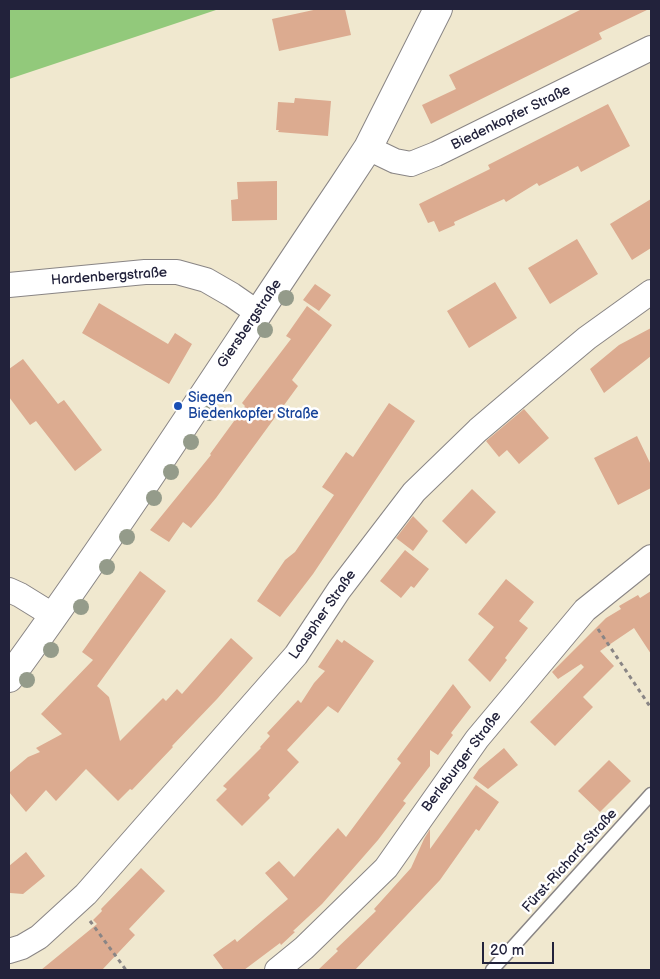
<!DOCTYPE html>
<meta charset="utf-8">
<style>
body{margin:0}
#map{position:relative;width:660px;height:979px;overflow:hidden;background:#f0e8cf;font-family:"Balsamiq Sans",sans-serif}
canvas{display:block}
.frame{position:absolute;inset:0;border:10px solid #22223b;pointer-events:none}
.scale{position:absolute;left:482px;top:942px;width:72px;height:22px;box-sizing:border-box;border:2px solid #22223b;border-top:0;padding-left:6px;font-size:15px;line-height:18px;white-space:nowrap;color:#22223b;-webkit-text-stroke:4px #fff;paint-order:stroke}
</style>
<div id="map">
<canvas width="660" height="979"></canvas>
<div class="frame"></div>
<div class="scale">20 m</div>
</div>
<script>
const g = document.querySelector('canvas').getContext('2d');
g.lineJoin = 'round';
function fill(path, color) { g.fillStyle = color; g.fill(path, 'evenodd'); }
function strokePath(path, color, width, dash) { g.strokeStyle = color; g.lineWidth = width; g.lineCap = dash ? 'butt' : 'round'; g.setLineDash(dash || []); g.stroke(path); }
function write(font, color, halo, rows, align = 'center') {
  g.font = font + ' "Balsamiq Sans",sans-serif'; g.lineWidth = 5; g.setLineDash([]); g.textBaseline = 'middle'; g.strokeStyle = halo; g.fillStyle = color; for (const [text, x, y, turn = 0] of rows) {
    g.save(); g.translate(x, y); g.rotate((+turn || 0) * Math.PI / 180); g.textAlign = isNaN(turn) ? turn : align; if (halo) g.strokeText(text, 0, 0); g.fillText(text, 0, 0); g.restore();
  }
}
fill(new Path2D(`
 M9 9H219L9 79Z`), '#92c97b');
fill(new Path2D(`
 M318 9H345L351 35 279 51 272 19Z
 M582 9H649L599 33 602 39 431 124 422 105 456 89 449 75Z
 M295 98 331 101 328 136 278 132 279 130H276L278 102 294 103Z
 M608 104 630 146 581 172 578 166 539 186 537 183 506 202 504 199 454 222 455 225 439 232 434 221 428 223 419 204 490 169 488 165Z
 M277 181V220L232 221 231 200 238 199 237 182Z
 M651 199V248L632 260 610 224Z
 M577 239 598 274 550 304 528 268Z
 M495 282 517 318 469 348 447 311Z
 M315 284 331 295 319 311 303 300Z
 M99 303 168 344 175 333 192 344 169 384 82 333Z
 M307 306 332 325 292 380 298 386 216 498 191 528 183 522 169 542 150 530 211 455 210 454 245 406 242 403 291 339 286 336Z
 M651 328V356L604 393 590 369 619 345Z
 M23 359 58 404 64 400 102 450 75 471 36 421 30 425 9 397V369Z
 M389 403 415 421 313 574 280 617 257 601 285 560 295 552 334 495 322 487 346 452 353 457Z
 M524 409 549 438 519 464 507 450 499 457 486 441Z
 M637 436 651 465V488L618 505 594 458Z
 M472 489 496 512 466 544 442 521Z
 M413 516 428 531 413 551 396 538Z
 M405 550 429 569 414 588 411 586 401 598 380 581Z
 M140 571 166 591 97 686 109 697 120 741 163 698 166 701 177 689 182 694 231 638 253 658 217 699 172 746 173 747 132 790 130 789 118 801 86 769 56 801 46 790 26 812 9 792V773L28 757 40 752 36 748 62 734 41 714 93 660 82 652Z
 M506 579 534 602 519 621 528 628 505 658 507 660 490 682 468 660 494 627 478 614Z
 M651 591V654L634 628 600 651 614 666 583 697 593 707 555 746 530 722 584 667 581 664 558 679 552 672 606 618 621 609 619 606 638 595 640 598Z
 M337 639 342 643 344 640 374 661 338 713 328 706 287 750 299 762 268 795 270 798 242 826 216 800 227 789 223 786 261 748 260 747 270 736 267 733 298 700 301 703 314 683 325 671 318 667Z
 M453 684 471 707 451 733 453 735 438 755 430 750V766L403 801 406 803 378 840 322 904 293 931 295 932 281 945 280 943 244 970H224L213 955 235 939 237 942 288 899 265 873 279 861 294 877 338 828 346 837 401 763 397 759Z
 M504 748 518 765 488 789 473 778 479 769Z
 M609 760 631 781 600 812 578 791Z
 M476 785 499 802 479 831 476 829 440 880 355 970H318L338 951 336 949 376 911 374 909 411 868 424 839 430 829V849Z
 M26 852 45 876 23 894 10 893 9 866Z
 M141 868 165 891 129 929 135 935 102 970H41L97 924 93 920 102 911 101 909Z`), '#dcab90');
const service = new Path2D(`
 M492 970 651 794`);
const minor = new Path2D(`
 M368 148 395 161 411 164 436 154 651 48
 M9 285 145 272H177L206 280 232 295 258 313
 M9 590 20 595 54 616
 M9 951 22 947 39 937 86 894 296 655 339 590 414 492 478 430 538 379 587 338 651 292
 M277 970 304 948 386 868 477 739 585 610 651 557`);
const tertiary = new Path2D(`
 M9 678C125 519 231 352 341 189L368 148 438 9`);
strokePath(service, '#898585', 15);
strokePath(minor, '#898585', 26);
strokePath(tertiary, '#898585', 30);
strokePath(new Path2D(`
 M598 629 651 708
 M90 921 126 970`), '#898585', 3, [4, 4]);
strokePath(service, '#fff', 12);
strokePath(minor, '#fff', 24);
strokePath(tertiary, '#fff', 28);
g.fillStyle = '#949b8a';
for (const [x, y] of [
 [286,298],
 [265,330],
 [210,413],
 [191,442],
 [171,472],
 [154,498],
 [127,537],
 [107,567],
 [81,607],
 [51,650],
 [27,680]
]) { g.beginPath(); g.arc(x, y, 8, 0, 2 * Math.PI); g.fill(); }
for (const [x, y, r, color] of [
 [178,406,5,"#1a4fb4"]
]) { const dot = new Path2D(); dot.arc(x, y, r, 0, 2 * Math.PI); g.fillStyle = color; g.fill(dot); strokePath(dot, '#fff', 2); }
write('14px', '#22223b', '#fff', [
 ["Biedenkopfer Straße",511,118,-26],
 ["Hardenbergstraße",109,277,-4],
 ["Giersbergstraße",250,324,-56],
 ["Laaspher Straße",323,615,-55],
 ["Berleburger Straße",462,762,-53],
 ["Fürst-Richard-Straße",570,861,-48]
]);
write('14px', '#164399', '#fff', [
 ["Siegen",188,398],
 ["Biedenkopfer Straße",188,414]
], 'left');
</script>
